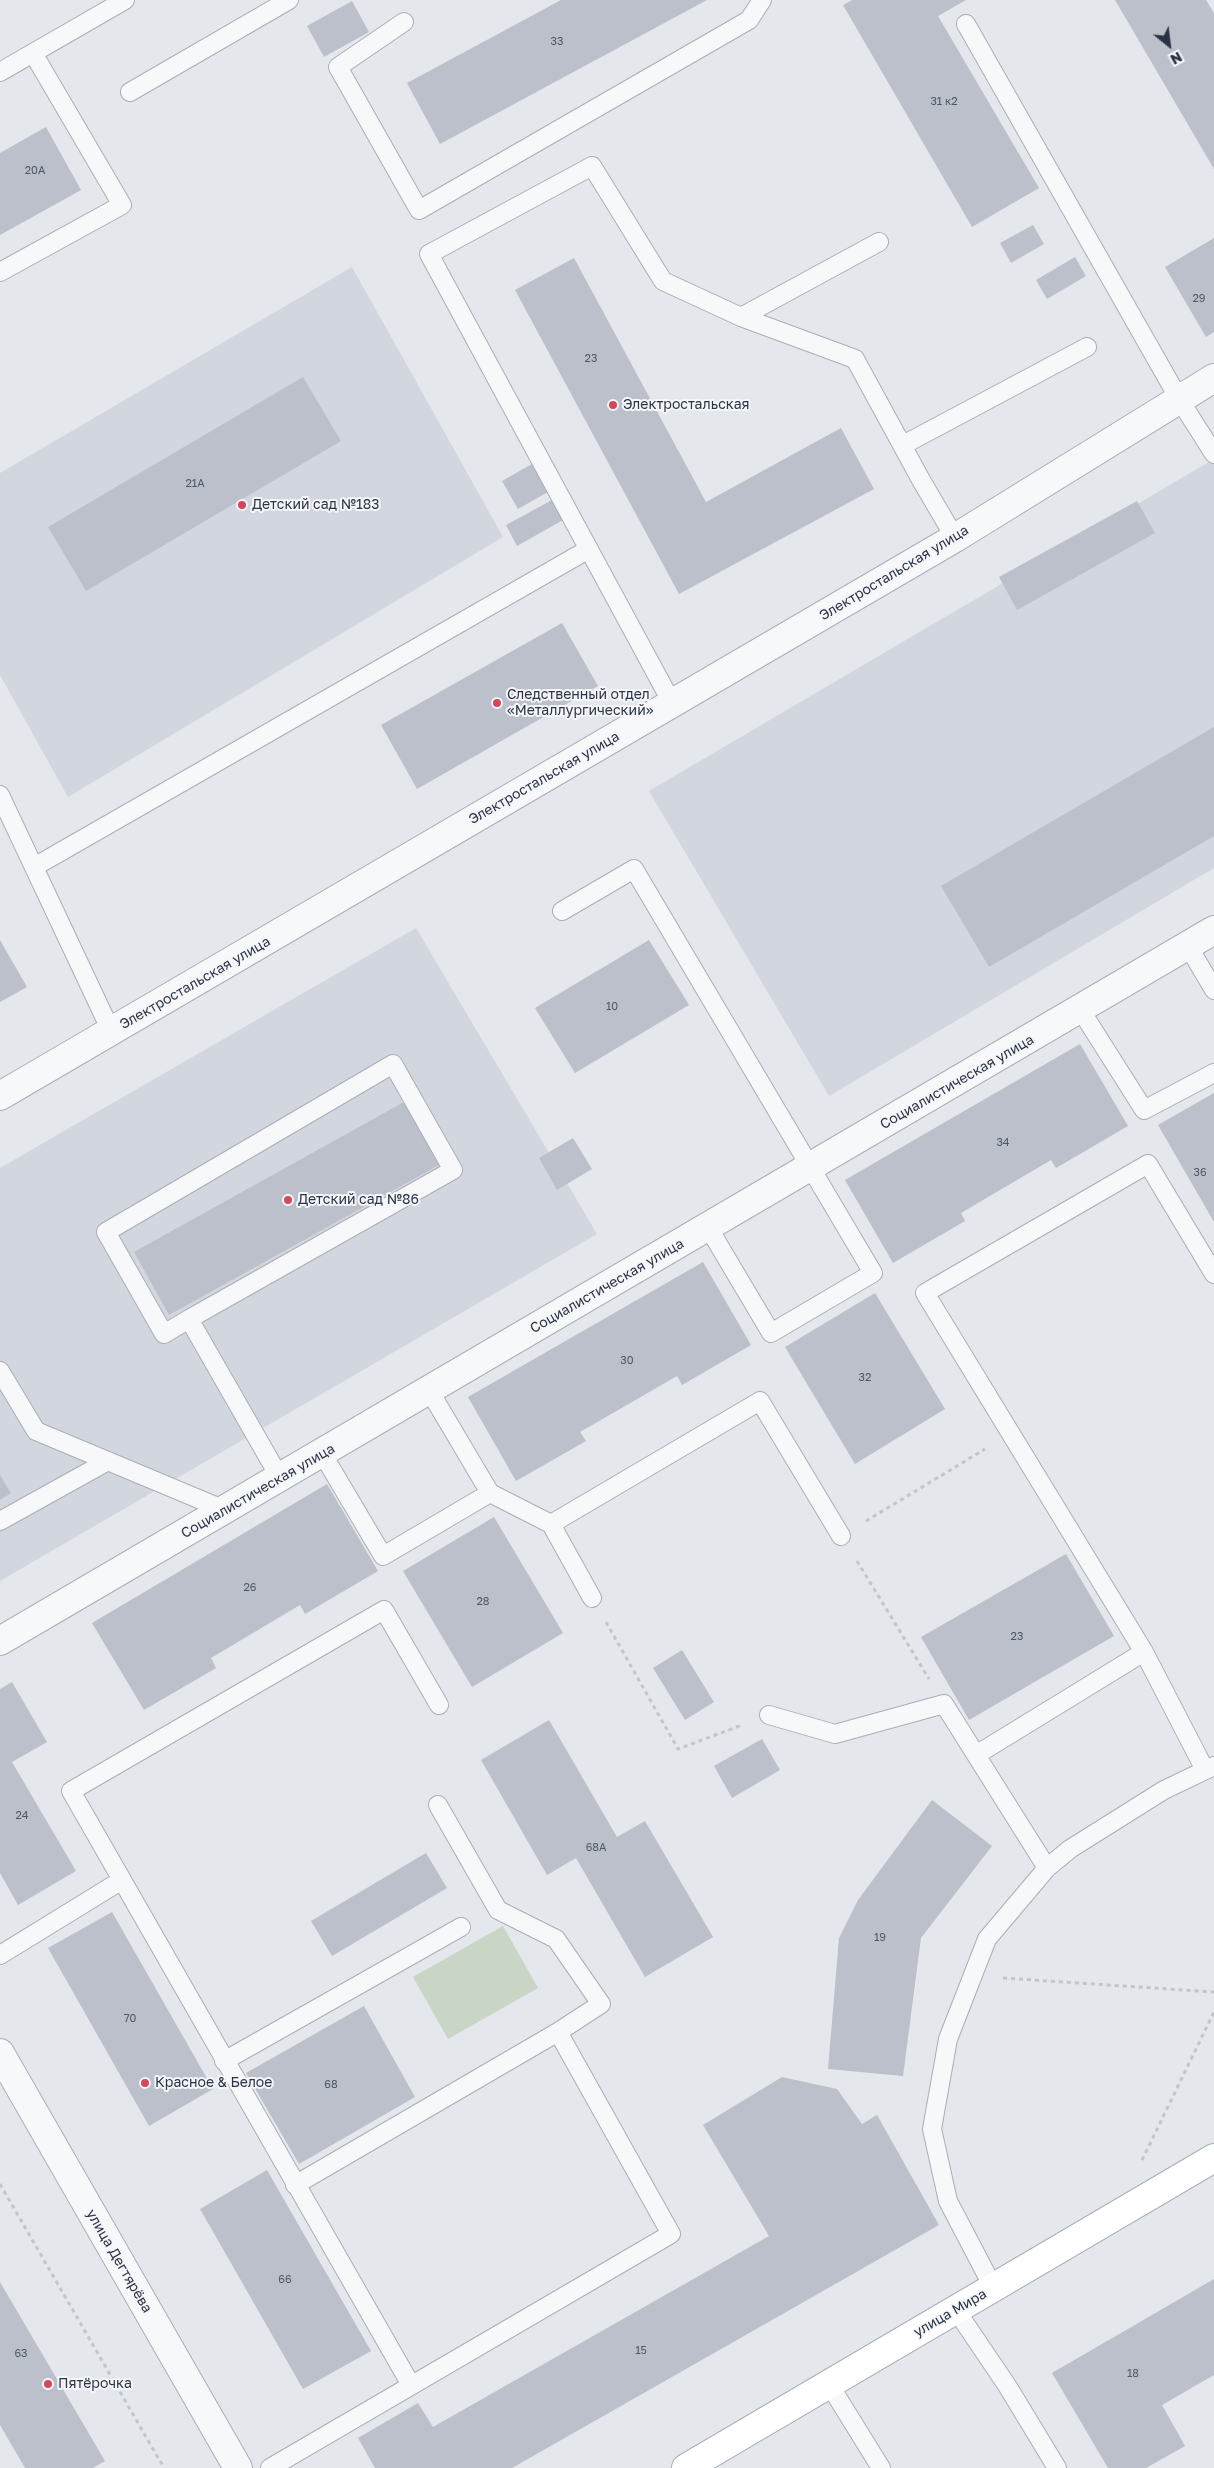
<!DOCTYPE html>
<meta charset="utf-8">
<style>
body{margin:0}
#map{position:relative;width:1214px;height:2468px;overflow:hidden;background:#e4e7ec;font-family:"Golos Text",sans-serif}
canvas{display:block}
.north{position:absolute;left:1144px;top:20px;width:50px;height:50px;-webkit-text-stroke:4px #f4f6f9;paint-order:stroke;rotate:151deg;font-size:14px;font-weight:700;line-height:20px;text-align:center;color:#2b3445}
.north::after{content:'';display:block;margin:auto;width:18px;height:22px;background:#2b3445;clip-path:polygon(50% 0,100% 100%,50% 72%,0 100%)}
</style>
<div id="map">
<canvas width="1214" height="2468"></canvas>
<div class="north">N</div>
</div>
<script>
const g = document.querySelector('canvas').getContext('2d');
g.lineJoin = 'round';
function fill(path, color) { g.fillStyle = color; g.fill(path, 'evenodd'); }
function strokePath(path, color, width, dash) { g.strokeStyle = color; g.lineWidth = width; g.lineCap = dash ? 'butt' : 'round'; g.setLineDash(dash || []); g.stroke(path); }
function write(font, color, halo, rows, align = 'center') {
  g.font = font + ' "Golos Text",sans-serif'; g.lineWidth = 4; g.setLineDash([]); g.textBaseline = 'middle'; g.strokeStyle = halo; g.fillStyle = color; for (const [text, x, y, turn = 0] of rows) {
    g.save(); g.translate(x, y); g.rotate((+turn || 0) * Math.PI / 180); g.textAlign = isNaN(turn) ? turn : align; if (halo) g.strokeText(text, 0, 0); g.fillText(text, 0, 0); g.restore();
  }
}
fill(new Path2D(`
 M352 267 503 537 68 797 0 675V473Z
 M1214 459V868L829 1096 649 791Z
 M416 928 597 1234 0 1581V1168Z`), '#d2d6de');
fill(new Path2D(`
 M503 1926 538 1988 448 2039 413 1977Z`), '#c9d6c5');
fill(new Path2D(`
 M561 0H707L440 144 407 83Z
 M852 0H966L938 16 1039 188 972 227 843 5Z
 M1115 0H1206L1214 13V169Z
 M352 1 369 32 324 57 307 26Z
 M46 127 81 190 0 235V153Z
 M1033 225 1044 244 1011 263 1000 243Z
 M1214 238V332L1206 337 1165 267Z
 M1075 257 1086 276 1047 299 1036 280Z
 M574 258 706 502 841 428 874 489 679 594 515 290Z
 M303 377 341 441 86 591 48 527Z
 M532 464 548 492 518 509 502 481Z
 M552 500 563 520 517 546 506 525Z
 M1137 501 1155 533 1017 610 999 577Z
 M562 623 598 686 417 789 381 725Z
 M1214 727V836L989 967 941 886Z
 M0 940 27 987 0 1002Z
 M649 940 689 1005 575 1073 535 1008Z
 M1080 1044 1128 1126 1056 1168 1051 1160 961 1213 965 1221 893 1263 845 1180Z
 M1214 1093V1222L1158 1125Z
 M404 1102 439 1165 169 1315 134 1252Z
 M573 1138 592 1169 557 1190 539 1158Z
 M703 1262 751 1345 682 1385 677 1376 580 1432 586 1441 516 1481 468 1397Z
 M875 1293 945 1409 855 1464 785 1347Z
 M0 1475 11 1493 0 1500Z
 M327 1484 378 1571 305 1614 300 1605 211 1658 216 1668 144 1710 92 1623Z
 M494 1517 563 1633 472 1687 403 1571Z
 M1066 1554 1114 1636 969 1720 921 1637Z
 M682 1650 714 1702 685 1720 653 1668Z
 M12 1682 47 1742 12 1762 76 1871 18 1905 0 1873V1689Z
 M549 1720 617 1837 645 1821 713 1937 645 1977 576 1858 547 1875 481 1760Z
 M762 1739 780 1770 732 1798 714 1766Z
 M932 1800 992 1846 921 1938 903 2076 828 2069 839 1938 858 1900Z
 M426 1853 447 1888 332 1956 311 1921Z
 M112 1912 213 2089 149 2126 48 1948Z
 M364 2006 415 2097 299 2164 246 2073Z
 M782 2077 837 2089 862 2124 877 2115 939 2225 512 2468H375L358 2438 418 2403 433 2427 769 2236 703 2125Z
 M267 2170 371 2351 303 2389 200 2209Z
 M1214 2279V2375L1162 2405 1185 2446 1146 2468H1108L1052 2373Z
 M0 2282 105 2461 93 2468H25L0 2425Z`), '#bbc0ca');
const lane = new Path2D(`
 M404 22 338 67 419 210 749 20 762 0
 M966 24 1179 399 1214 454
 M0 72 125 0
 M130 92 289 0
 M0 272 122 205 33 53
 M741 317 879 242
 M903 445 1087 347
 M672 703 429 254 592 166 663 281 741 317 855 359 921 480 955 538
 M0 795 111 1031
 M34 867 589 549
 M562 911 634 869 873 1273 771 1333 708 1227
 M1188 946 1214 990
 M1080 1009 1144 1110 1214 1073
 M189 1319 164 1334 106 1232 393 1064 453 1170 189 1319 280 1478
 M0 1371 36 1431 225 1510
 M322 1453 383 1556 490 1493 429 1390
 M490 1493 551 1524
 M0 1521 108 1461
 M592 1598 551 1524 760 1401 841 1536
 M1144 1652 925 1293 1148 1164 1214 1274
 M769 1715 835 1734 944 1704 976 1755
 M1047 1868 976 1755 1144 1652 1205 1770
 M122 1880 411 2385
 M0 1955 122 1880 71 1791 384 1610 439 1705
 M224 2061 461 1927
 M295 2185 558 2032
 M993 2287 948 2201 932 2129 948 2039 987 1939 1047 1868 1070 1849 1164 1790 1214 1766
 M956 2310 1008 2387 1057 2468
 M829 2384 881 2468
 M270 2468 671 2234 558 2032 601 2004 556 1939 498 1910 438 1805`);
const street = new Path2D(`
 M0 1096 955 538 1214 378
 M0 1641 1214 930
 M0 2053 238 2468`);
const secondary = new Path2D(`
 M686 2468 1214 2158`);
strokePath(lane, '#a9aeb7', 20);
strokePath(street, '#a9aeb7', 30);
strokePath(secondary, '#a9aeb7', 30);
strokePath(new Path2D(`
 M866 1521 985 1449
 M857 1561 929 1679
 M606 1622 678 1749 742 1725
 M1003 1978 1214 1992
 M1142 2160 1214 2012
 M0 2184 164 2468`), '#c2c5cb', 3, [4, 4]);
strokePath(lane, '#f7f8fa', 18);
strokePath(street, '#f7f8fa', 28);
strokePath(secondary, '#fff', 28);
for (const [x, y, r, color] of [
 [613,405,5,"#d1495b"],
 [242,505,5,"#d1495b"],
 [497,703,5,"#d1495b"],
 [288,1200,5,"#d1495b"],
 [145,2083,5,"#d1495b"],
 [48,2384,5,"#d1495b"]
]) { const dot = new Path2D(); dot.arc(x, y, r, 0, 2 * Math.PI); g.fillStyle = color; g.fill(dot); strokePath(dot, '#f4f6f9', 2); }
write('11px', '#4f5766', null, [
 ["33",557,42],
 ["31 к2",944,102],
 ["20А",35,171],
 ["29",1199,299],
 ["23",591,359],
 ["21А",195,484],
 ["10",612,1007],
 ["34",1003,1143],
 ["36",1200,1173],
 ["30",627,1361],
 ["32",865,1378],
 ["26",250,1588],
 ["28",483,1602],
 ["23",1017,1637],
 ["24",22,1816],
 ["68А",596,1848],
 ["19",880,1938],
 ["70",130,2019],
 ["68",331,2085],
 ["66",285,2280],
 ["15",641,2351],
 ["63",21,2354],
 ["18",1133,2374]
]);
write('14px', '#2b3445', '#f4f6f9', [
 ["Электростальская",623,405],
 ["Детский сад №183",252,505],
 ["Следственный отдел",507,695],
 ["«Металлургический»",507,711],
 ["Детский сад №86",298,1200],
 ["Красное & Белое",155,2083],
 ["Пятёрочка",58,2384]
], 'left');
write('14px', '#2b3445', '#f4f6f9', [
 ["Электростальская улица",894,573,-31],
 ["Электростальская улица",544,778,-30],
 ["Электростальская улица",195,983,-30],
 ["Социалистическая улица",957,1082,-30],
 ["Социалистическая улица",607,1286,-30],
 ["Социалистическая улица",258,1491,-30],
 ["улица Дегтярёва",119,2261,60],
 ["улица Мира",950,2313,-30]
]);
</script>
